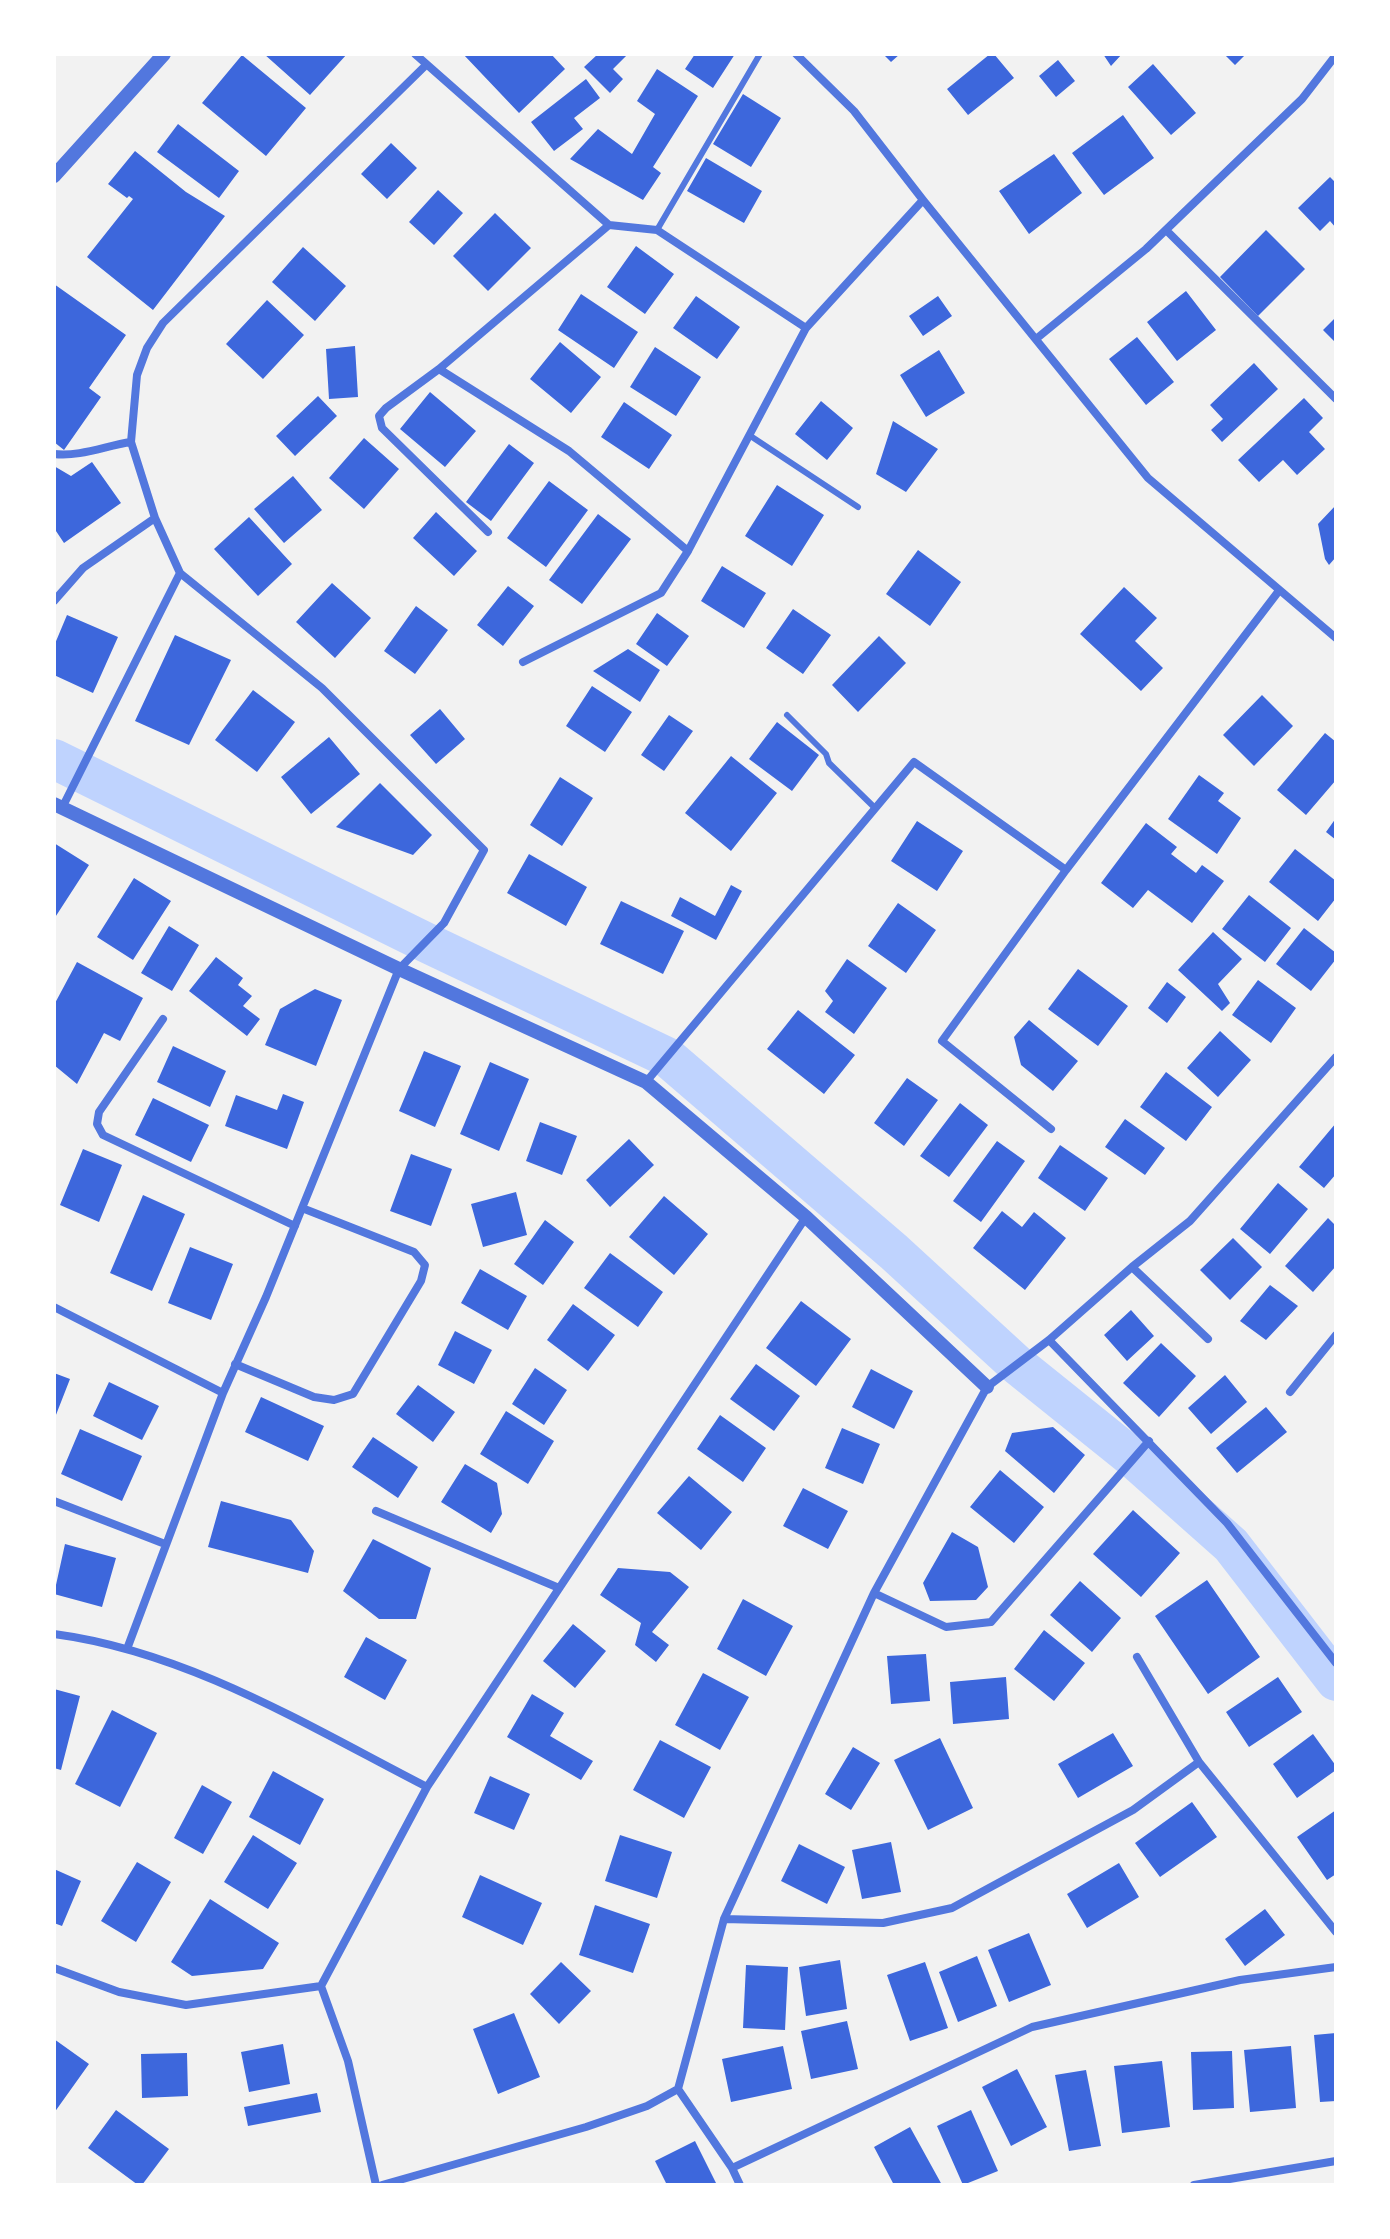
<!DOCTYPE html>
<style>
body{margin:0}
#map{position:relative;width:1390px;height:2239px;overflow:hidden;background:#f2f2f2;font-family:"Sofia Sans Condensed",sans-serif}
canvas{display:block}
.frame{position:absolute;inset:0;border:56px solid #fff;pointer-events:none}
</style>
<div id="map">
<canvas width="1390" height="2239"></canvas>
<div class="frame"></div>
</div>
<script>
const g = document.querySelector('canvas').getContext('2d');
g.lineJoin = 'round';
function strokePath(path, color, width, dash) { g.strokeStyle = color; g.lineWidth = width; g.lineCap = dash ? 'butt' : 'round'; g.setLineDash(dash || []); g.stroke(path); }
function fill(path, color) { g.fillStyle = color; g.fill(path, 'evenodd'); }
strokePath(new Path2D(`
 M54 759 425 942 667 1057 894 1252 1016 1364 1133 1458 1231 1545 1336 1681`), '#bfd3fe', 40);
fill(new Path2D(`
 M264 54H347L310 95Z
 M463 54H551L565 69 519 113Z
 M598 54H628L613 69 623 79 610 93 584 67Z
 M695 54H735L713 88 685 69Z
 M883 54H900L891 62Z
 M990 54H994L1014 78 968 115 947 89Z
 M1103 54H1122L1111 66Z
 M1224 54H1246L1235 65Z
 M242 55 306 108 266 156 202 103Z
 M1058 60 1075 81 1056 97 1039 76Z
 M1153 64 1196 113 1171 135 1128 87Z
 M657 69 698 96 653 167 661 173 643 200 570 159 598 129 632 154 655 114 637 101Z
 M586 79 600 98 574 118 583 129 554 151 531 122Z
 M743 94 781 118 751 167 713 144Z
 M1123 115 1154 158 1104 195 1072 153Z
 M178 124 239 171 219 198 157 152Z
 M391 143 417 168 387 199 361 174Z
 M135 151 186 192 225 216 153 310 87 257 133 199 129 196 127 198 108 184Z
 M1054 154 1082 193 1029 234 999 191Z
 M706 158 762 191 744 223 687 191Z
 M1330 177 1336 183V228L1330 221 1320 231 1298 208Z
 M438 190 463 213 434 245 409 222Z
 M495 213 531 248 488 291 453 256Z
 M1266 230 1305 269 1258 316 1220 277Z
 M636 246 674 274 645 314 607 287Z
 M303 247 346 286 315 321 272 282Z
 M54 284 126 335 89 388 101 397 64 450 54 442Z
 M1186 291 1216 330 1177 361 1147 322Z
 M581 294 638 332 614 368 558 330Z
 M696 296 740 327 717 359 673 328Z
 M938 296 952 316 923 336 909 316Z
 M267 300 304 335 263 379 226 344Z
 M1336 317V343L1323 330Z
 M1137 337 1174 382 1146 405 1109 359Z
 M560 342 601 377 571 413 530 379Z
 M355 346 358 397 329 399 326 349Z
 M655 347 701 377 676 416 630 387Z
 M939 350 965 393 926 417 900 375Z
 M1254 363 1278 389 1222 442 1211 430 1223 419 1210 405Z
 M430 392 476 431 445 467 400 429Z
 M318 396 337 416 295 456 276 436Z
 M1304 398 1323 418 1309 432 1325 449 1297 475 1283 460 1259 482 1238 460Z
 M821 401 853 428 827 460 795 434Z
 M624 402 672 435 649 469 601 437Z
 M893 421 938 449 906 492 876 474Z
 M364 438 399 469 364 509 329 478Z
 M509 444 534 463 491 521 466 502Z
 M92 462 121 503 64 543 54 528V466L71 476Z
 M293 476 322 510 284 543 254 509Z
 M549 481 588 510 546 567 507 538Z
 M777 485 824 515 792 566 745 536Z
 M1336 505V557L1329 565 1325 559 1318 524Z
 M436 512 477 551 454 576 413 538Z
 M598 514 631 539 582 604 549 580Z
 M249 517 292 564 258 596 214 549Z
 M918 550 961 582 930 626 886 594Z
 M722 566 766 593 744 628 701 601Z
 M332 583 371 618 335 658 296 622Z
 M508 586 534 606 503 646 477 625Z
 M1124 587 1157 618 1135 641 1163 668 1141 691 1080 634Z
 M416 606 448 630 415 674 384 651Z
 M793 609 831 635 803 674 766 648Z
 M657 613 689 636 667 666 636 644Z
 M67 615 118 637 93 693 54 675V646Z
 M175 635 231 660 189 745 135 721Z
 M879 636 906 663 858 712 832 685Z
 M628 649 660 670 640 702 593 671Z
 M592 686 632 712 605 752 566 726Z
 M253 690 295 722 257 772 215 740Z
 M1262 695 1293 726 1254 766 1223 735Z
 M440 709 465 739 436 764 410 735Z
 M669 715 693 731 664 771 641 755Z
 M777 722 819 755 792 791 749 759Z
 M1325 733 1336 742V780L1306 815 1277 790Z
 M329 737 360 774 311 814 281 777Z
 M731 756 777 793 731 851 685 813Z
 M1199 775 1224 793 1218 801 1241 818 1217 854 1168 819Z
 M560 777 593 798 562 846 530 825Z
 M380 783 432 835 413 855 336 827Z
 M1336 818V840L1326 832Z
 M917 821 963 851 937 891 891 861Z
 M1146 823 1177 847 1171 854 1196 873 1202 865 1224 881 1192 923 1148 890 1133 908 1101 883Z
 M54 843 89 865 54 919Z
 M1295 849 1336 881V898L1318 921 1269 882Z
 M529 854 587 887 566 926 507 893Z
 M134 878 171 901 133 960 97 937Z
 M731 885 742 891 716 940 671 916 680 897 715 916Z
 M1249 895 1291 928 1265 962 1222 929Z
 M621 901 684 931 663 974 600 944Z
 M898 903 936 930 906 973 868 946Z
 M169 926 199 945 172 991 141 973Z
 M1304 928 1336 953V959L1311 991 1276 964Z
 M1213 932 1242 959 1218 984 1230 1003 1222 1011 1178 970Z
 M216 957 243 978 238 985 252 996 243 1006 260 1019 247 1036 189 991Z
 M847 959 887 988 854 1034 825 1012 833 1001 825 991Z
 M77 962 143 998 120 1041 104 1033 77 1084 54 1065V1005Z
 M1078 969 1128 1006 1098 1046 1048 1009Z
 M1258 980 1296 1008 1271 1043 1232 1015Z
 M1167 982 1186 997 1167 1023 1148 1008Z
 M315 989 342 1000 316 1066 265 1045 280 1009Z
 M798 1010 855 1055 824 1094 767 1049Z
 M1029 1020 1078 1061 1053 1091 1021 1065 1014 1037Z
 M1220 1031 1251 1060 1218 1097 1187 1068Z
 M173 1046 226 1071 210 1107 157 1082Z
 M424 1051 461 1066 435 1127 399 1111Z
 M490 1062 529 1079 499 1151 460 1134Z
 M1166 1072 1212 1107 1186 1141 1140 1107Z
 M907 1078 938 1100 904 1146 874 1123Z
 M283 1094 304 1102 287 1149 225 1126 236 1095 277 1110Z
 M153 1098 209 1125 191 1162 135 1135Z
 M960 1103 988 1125 949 1177 920 1156Z
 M1125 1119 1165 1148 1145 1175 1105 1147Z
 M540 1122 577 1136 562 1175 526 1161Z
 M1336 1123V1174L1324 1188 1299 1167Z
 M629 1139 654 1165 610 1207 586 1180Z
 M997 1141 1025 1161 981 1222 953 1201Z
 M1060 1145 1108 1178 1085 1211 1038 1178Z
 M83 1149 122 1165 99 1222 60 1205Z
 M411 1154 452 1169 431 1226 390 1211Z
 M1278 1183 1308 1209 1270 1254 1240 1229Z
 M516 1192 527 1235 483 1247 471 1204Z
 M143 1195 185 1214 152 1291 110 1273Z
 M664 1196 708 1234 674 1275 629 1237Z
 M1002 1211 1022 1227 1034 1212 1066 1238 1025 1290 973 1248Z
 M1328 1218 1336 1226V1266L1313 1292 1285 1266Z
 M545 1220 574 1242 543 1285 514 1264Z
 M1233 1238 1262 1267 1230 1300 1200 1270Z
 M190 1247 233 1264 211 1320 168 1303Z
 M610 1253 663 1292 638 1327 584 1288Z
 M480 1269 527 1296 508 1330 461 1303Z
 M1270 1285 1298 1306 1266 1340 1240 1321Z
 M801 1301 851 1339 816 1386 766 1348Z
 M573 1304 615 1335 588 1371 547 1340Z
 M1131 1310 1154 1336 1127 1361 1104 1335Z
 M455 1331 492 1350 474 1384 438 1365Z
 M1161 1343 1196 1376 1159 1417 1123 1383Z
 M756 1364 800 1396 774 1431 730 1399Z
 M535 1368 567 1390 544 1425 512 1404Z
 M871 1369 913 1391 894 1429 852 1407Z
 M54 1373 70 1379 54 1420Z
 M1225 1375 1247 1402 1211 1434 1188 1408Z
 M109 1382 159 1406 142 1440 93 1416Z
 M418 1385 455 1412 433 1442 396 1414Z
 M261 1397 324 1426 308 1461 245 1432Z
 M1266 1407 1287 1432 1237 1473 1216 1448Z
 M506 1411 554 1441 528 1484 480 1454Z
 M720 1415 766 1448 743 1482 697 1449Z
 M1053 1427 1085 1455 1054 1493 1005 1451 1012 1433Z
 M842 1428 880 1444 863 1484 825 1468Z
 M80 1429 142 1456 122 1501 61 1474Z
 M373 1437 418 1467 398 1498 352 1467Z
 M465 1464 497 1483 502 1514 491 1533 441 1502Z
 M1000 1470 1044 1507 1014 1543 970 1507Z
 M689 1476 732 1512 701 1550 657 1513Z
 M803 1488 848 1511 828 1549 783 1526Z
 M221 1501 291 1520 314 1551 308 1573 208 1547Z
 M1133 1510 1180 1553 1141 1597 1093 1554Z
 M952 1532 978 1547 988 1587 976 1600 930 1601 923 1583Z
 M373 1539 431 1568 416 1619H379L343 1591Z
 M65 1544 116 1558 102 1607 54 1594Z
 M618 1568 670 1572 689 1587 652 1632 669 1645 656 1662 635 1645 641 1623 600 1595Z
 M1207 1580 1260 1657 1208 1694 1155 1616Z
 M1080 1581 1121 1618 1092 1652 1050 1615Z
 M743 1599 793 1626 766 1676 717 1649Z
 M573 1624 606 1651 575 1688 543 1661Z
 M1044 1630 1085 1663 1054 1701 1014 1669Z
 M366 1637 407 1660 385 1700 344 1677Z
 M926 1654 930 1701 891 1704 887 1656Z
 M703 1673 749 1697 720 1750 675 1725Z
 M1006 1677 1009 1719 953 1724 950 1682Z
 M1278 1677 1302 1712 1249 1747 1226 1712Z
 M54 1689 80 1696 61 1770 54 1768Z
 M532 1694 564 1713 550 1736 593 1761 581 1780 507 1737Z
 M112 1710 157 1733 120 1807 75 1784Z
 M1113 1733 1133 1766 1078 1798 1058 1764Z
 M1313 1734 1336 1766V1770L1297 1798 1273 1764Z
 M940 1738 973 1808 928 1830 894 1760Z
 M660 1740 711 1767 684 1818 633 1790Z
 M853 1747 880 1763 851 1810 825 1794Z
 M273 1771 324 1799 300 1845 249 1817Z
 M490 1776 530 1794 514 1830 474 1813Z
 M202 1785 232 1802 203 1854 174 1838Z
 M1192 1802 1217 1837 1160 1877 1135 1843Z
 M1336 1810V1874L1327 1880 1297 1837Z
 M253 1835 297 1863 268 1909 224 1882Z
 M620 1835 672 1852 657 1898 605 1881Z
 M891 1842 901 1892 862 1899 852 1850Z
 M799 1844 845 1867 827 1904 781 1881Z
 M137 1862 171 1882 136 1942 101 1921Z
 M1119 1863 1139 1897 1087 1928 1067 1894Z
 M54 1869 81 1881 62 1926 54 1923Z
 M480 1875 542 1903 523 1945 462 1917Z
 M210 1899 279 1943 263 1969 192 1976 171 1962Z
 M595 1905 650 1924 633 1973 579 1955Z
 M1265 1909 1285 1935 1245 1966 1225 1939Z
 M1029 1933 1051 1985 1009 2002 988 1950Z
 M977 1956 997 2006 958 2022 939 1972Z
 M840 1960 847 2009 806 2016 799 1967Z
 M561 1962 591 1991 559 2024 530 1994Z
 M925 1962 948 2028 910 2041 887 1975Z
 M746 1965 788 1967 785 2030 743 2028Z
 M514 2013 540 2077 498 2094 473 2029Z
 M847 2021 858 2069 811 2079 801 2031Z
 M1336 2033V2101L1320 2102 1314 2035Z
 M54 2039 89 2064 54 2113Z
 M283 2044 290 2084 249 2092 241 2052Z
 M783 2046 792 2089 731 2102 722 2059Z
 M1291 2046 1296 2108 1250 2112 1244 2050Z
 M1232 2051 1234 2108 1193 2110 1191 2052Z
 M187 2053 188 2096 142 2098 141 2054Z
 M1162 2061 1170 2127 1122 2133 1114 2066Z
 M1017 2069 1047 2127 1011 2146 982 2087Z
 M1086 2070 1101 2146 1069 2151 1055 2075Z
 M317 2093 321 2112 248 2126 244 2107Z
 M116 2110 169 2149 142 2185H138L88 2148Z
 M971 2110 998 2171 963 2185 937 2126Z
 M910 2127 942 2185H894L874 2147Z
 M695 2141 717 2185H667L655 2161Z`), '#3d67dc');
strokePath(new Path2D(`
 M657 230 760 54
 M749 435 858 507
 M787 715 826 754 829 763 875 808`), '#5277de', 6);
strokePath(new Path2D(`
 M415 54 609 225 657 230 806 328
 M796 54 854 111 923 200 1148 478 1336 638
 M609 225 439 369 569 451 688 551
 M1166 230 1336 399
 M1036 339 1146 249 1302 99 1336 55
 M439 369 386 408 379 416 382 428 488 532
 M54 454C80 457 105 446 131 442
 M54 601 83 568 155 518
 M523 662 661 593 688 551 806 328 923 200
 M62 808 180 573
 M163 1019 99 1112 97 1124 103 1135 295 1226
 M646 1082 914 762 1066 870
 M1051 1129 942 1041 1066 870 1278 592
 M1132 1267 1208 1339
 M54 1307 223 1393
 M1049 1340 1227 1523 1336 1663
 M235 1364 314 1397 334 1400 353 1394 421 1281 425 1265 414 1252 302 1208
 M1290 1392 1336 1335
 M54 1501 165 1544
 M376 1511 559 1588
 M874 1593 946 1627 991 1622 1149 1441
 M54 1634C189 1652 308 1726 427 1787
 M127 1649 223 1393 266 1297 399 969 444 923 484 850 322 688 180 573 155 518 131 442 137 375 147 348 163 323 426 65
 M1137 1657 1199 1762 1336 1932
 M724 1919 883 1923 952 1908 1133 1810 1199 1762
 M54 1968 119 1992 186 2005 321 1986 427 1787 806 1217
 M321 1986 348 2061 376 2185
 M678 2089 732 2168 740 2185
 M732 2168 1032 2027 1240 1980 1336 1967
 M382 2185 586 2127 647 2106 678 2089 724 1919 874 1593 987 1387 1049 1340 1132 1267 1190 1221 1336 1057
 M1194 2185 1336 2161`), '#5277de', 8);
strokePath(new Path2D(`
 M54 176 164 54
 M54 804 399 969 646 1082 806 1217 987 1387`), '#5277de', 14);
</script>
